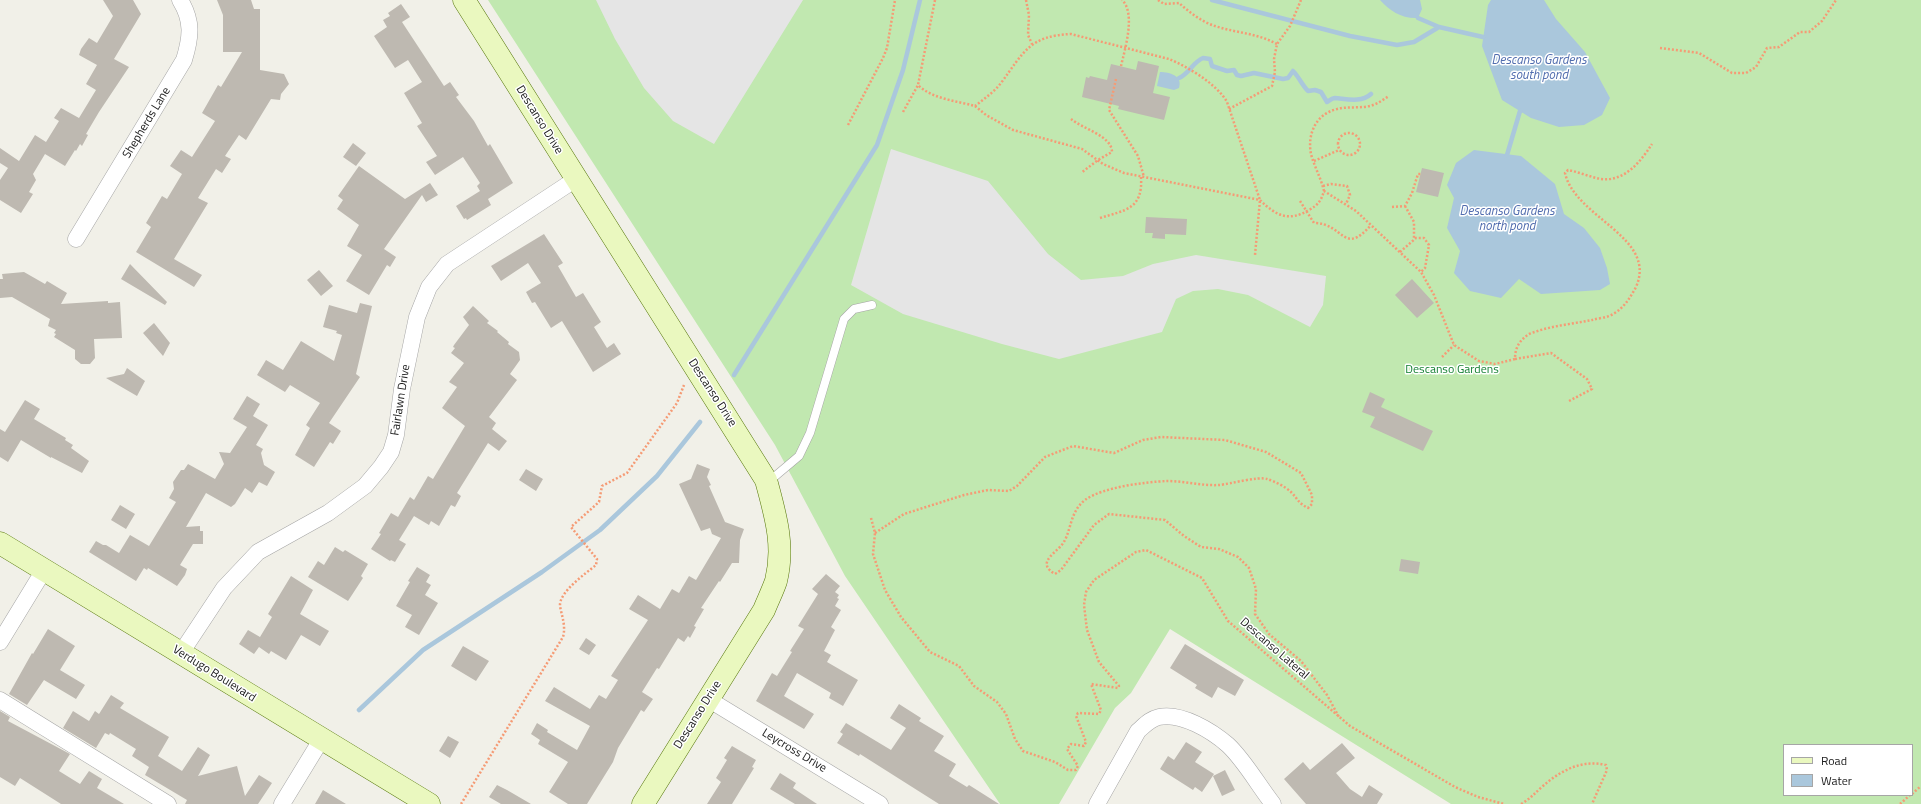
<!DOCTYPE html>
<style>
body{margin:0}
#map{position:relative;width:1921px;height:804px;overflow:hidden;background:#f1f0e8;font-family:"Titillium Web",sans-serif}
canvas{display:block}
.legend{position:absolute;left:1783px;top:744px;width:130px;height:52px;box-sizing:border-box;background:#fff;border:1px solid #a6a6a6;margin:0;padding:5px 7px;list-style:none;font-size:12px;color:#212121}
.legend li{display:flex;align-items:center;gap:8px;height:20px}
.legend b{width:20px;border:1px solid #a6a6a6}
</style>
<div id="map">
<canvas width="1921" height="804"></canvas>
<ul class="legend">
<li><b style="height:5px;background:#eaf8bf"></b>Road</li>
<li><b style="height:11px;background:#aac7dc"></b>Water</li>
</ul>
</div>
<script>
const g = document.querySelector('canvas').getContext('2d');
g.lineJoin = 'round';
function fill(path, color) { g.fillStyle = color; g.fill(path, 'evenodd'); }
function strokePath(path, color, width, dash) { g.strokeStyle = color; g.lineWidth = width; g.lineCap = dash ? 'butt' : 'round'; g.setLineDash(dash || []); g.stroke(path); }
function write(font, color, halo, rows, align = 'center') {
  g.font = font + ' "Titillium Web",sans-serif'; g.lineWidth = 3; g.setLineDash([]); g.textBaseline = 'middle'; g.strokeStyle = halo; g.fillStyle = color; for (const [text, x, y, turn = 0] of rows) {
    g.save(); g.translate(x, y); g.rotate((+turn || 0) * Math.PI / 180); g.textAlign = isNaN(turn) ? turn : align; if (halo) g.strokeText(text, 0, 0); g.fillText(text, 0, 0); g.restore();
  }
}
fill(new Path2D(`
 M488 0H1921V804H1451L1170 629 1131 693 1115 708 1059 804H1000L845 576 775 445ZM1784 745H1912V795H1784Z`), '#c1e8b0');
fill(new Path2D(`
 M596 0H803L714 144 673 121 644 88 615 39Z
 M891 149 988 181 1048 254 1081 280 1123 276 1153 264 1196 255 1326 276 1323 305 1310 327 1248 295 1218 289 1193 291 1176 299 1162 332 1059 359 1002 344 903 314 851 285Z`), '#e5e5e5');
fill(new Path2D(`
 M1380 0H1420L1422 9 1418 18C1402 19 1390 11 1380 0Z
 M1491 0H1544L1556 19 1585 52 1610 98 1602 115 1584 125 1559 127 1531 118 1502 100 1482 46 1488 5Z
 M1160 72C1170 72 1183 76 1179 88L1174 90 1157 86Z
 M1474 150 1521 156 1555 184 1564 214 1584 228 1600 248 1607 268 1610 284 1600 290 1541 294 1519 279 1501 298 1470 291 1454 273 1460 251 1447 228 1454 198 1447 185 1456 163Z`), '#aac7dc');
strokePath(new Path2D(`
 M1212 0 1350 36 1397 45 1414 42 1439 27
 M1418 18 1439 27 1483 37
 M1179 78C1189 74 1193 62 1203 58L1210 59 1212 66 1227 71 1234 70 1237 75 1241 76 1254 73 1283 79 1288 78 1293 71C1299 77 1302 85 1308 91L1315 90 1321 92 1327 102C1329 101 1332 98 1335 98 1347 99 1361 103 1371 94
 M1507 155 1520 111
 M734 375 877 145 903 70 920 0
 M359 710 423 650 542 572 600 530 657 476 700 422`), '#aac7dc', 4.5);
fill(new Path2D(`
 M103 0H133L141 14 114 59 129 67 99 112 86 134 88 135 82 146 80 144 76 151 75 150 65 166 45 154 33 174 36 180 29 192 33 194 21 213 0 200V180L8 168 0 163V148L19 161 35 135 46 142 59 121 54 118 61 108 79 118 96 90 86 84 97 65 79 55 81 49 89 38 97 43 113 16Z
 M217 0H251L254 9H260V70L284 74 289 84 281 94 280 100 271 99 246 140 239 135 225 156 231 159 222 173 216 169 198 198 208 203 174 259 202 275 194 287 136 252 151 227 146 223 162 196 167 199 182 174 170 166 181 150 192 157 215 121 202 113 218 85 221 87 242 52H223V15Z
 M401 4 410 17 402 22 444 86 450 82 459 95 456 97 474 121 488 146 490 144 513 183 488 199 491 205 467 220 466 218 464 219 456 206 480 191 477 186 480 183 463 157 435 175 426 162 437 156 417 126 422 123 404 93 422 82 408 60 395 68 374 36 387 27 383 20 390 16 388 13Z
 M1138 61 1159 66 1153 93 1170 97 1164 120 1118 109 1119 106 1082 97 1086 77 1089 78 1090 76 1107 80 1111 64 1136 70Z
 M353 143 366 153 356 166 343 157Z
 M359 166 405 199 430 183 438 195 426 202 422 195 384 249 396 257 390 267 387 265 369 295 346 281 362 255 347 246 359 225 337 209 343 200 338 196Z
 M1422 168 1444 173 1438 197 1416 192Z
 M1146 217 1187 219 1186 235 1165 234V239L1152 238 1153 233H1145Z
 M544 234 563 263 558 266 576 297 583 293 601 322 594 327 607 348 614 343 621 354 593 372 562 321 551 328 535 302 532 303 526 292 541 283 528 263 501 281 491 266Z
 M130 264 167 302 165 305 121 279Z
 M319 270 333 286 321 296 307 280Z
 M24 272 45 284 47 281 67 293 61 304 108 301V303L120 302 122 338 94 339 95 358 90 364H81L75 359V350L54 337 56 334 54 333 56 330 48 326 50 319 12 297 0 298V279H3L2 274Z
 M1412 279 1434 303 1417 318 1395 295Z
 M360 303 372 306 356 374 360 377 329 423 341 431 333 444 330 442 314 467 295 455 310 428 306 425 320 403 290 385 285 392 257 375 266 360 283 370 301 341 334 361 342 335 336 333 337 331 323 327 329 305 357 313Z
 M473 306 489 321 487 323 498 331 497 332 509 342 508 344 519 352 520 360 510 374 517 380 489 417 496 423 492 429 507 441 499 451 488 443 457 493 461 496 455 507 451 505 439 526 431 521 429 525 414 516 399 540 406 544 395 562 391 560 390 561 371 549 381 534 379 533 391 513 398 517 410 497 414 500 428 476 433 479 465 426 442 408 457 387 449 382 464 363 451 353 455 348 453 347 454 345 469 325 463 317Z
 M154 323 170 343 163 356 143 333Z
 M127 368 145 381 137 396 106 378 124 374Z
 M1370 392 1385 399 1381 407 1433 431 1423 451 1370 427 1375 417 1362 412Z
 M247 396 260 404 253 416 268 425 256 445 263 449 261 453 264 465 275 472 267 486 259 482 252 493 245 488 235 504 231 507 206 493 186 527 200 526V531H203V544H193L180 565 187 569 185 575 177 586 148 568 147 570 144 568 136 581 89 552 96 541 103 545H106L119 553 130 535 149 546 176 502 169 498 174 489 173 482 181 470H184L188 464 215 479 224 464 219 452 230 453 247 427 233 419Z
 M25 400 40 409 34 419 66 438 65 440 73 445 71 448 89 461 82 473 51 457V458L21 440 8 462 0 457V429L5 432Z
 M697 464 710 469 707 477 711 485 709 486 725 522 744 529 740 540 739 563H732L720 582 719 581 701 608 704 609 694 626 696 627 690 638 688 636 684 642 678 638 659 669 657 668 642 692 653 699 644 712 641 710 618 748 613 762 587 804H568L549 792 568 762 538 744 540 740 531 734 537 723 548 730 547 732 577 750 590 726 545 701 554 687 590 709 599 695 606 699 618 680 611 676 648 620 629 609 638 595 660 609 672 589 679 593 689 576 696 580 721 538 712 534 710 528 701 531 679 484 691 479Z
 M526 469 543 479 536 491 519 480Z
 M120 505 135 514 126 529 111 520Z
 M335 547 343 552 345 550 368 564 361 576 363 578 348 601 308 577 318 561 324 565Z
 M1401 559 1420 562 1418 574 1399 571Z
 M417 567 430 575 426 582 431 585 425 595 438 603 419 635 405 627 412 615 396 606 410 582 408 581Z
 M826 574 840 586 835 592 839 595 837 598 839 599 835 606 841 610 831 627 835 630 824 651 831 655 827 662 858 680 843 706 829 698 831 693 797 673 784 696 814 714 804 729 756 701 772 673 777 676 792 652 790 651 804 629 798 626 818 594 812 589Z
 M291 576 313 590 300 614 329 631 320 646 301 635 286 660 271 651 269 654 259 647 254 654 239 644 248 630 260 637 272 617 268 614Z
 M48 629 75 646 60 670 85 685 76 699 44 680 27 705 9 694 32 653 33 654Z
 M586 638 596 645 589 655 579 649Z
 M1185 644 1244 680 1235 696 1218 687 1212 698 1195 688 1197 685 1170 668Z
 M463 646 489 661 476 681 451 666Z
 M111 695 124 703 120 708 169 737 158 756 182 771 198 747 210 755 198 776 237 766 245 796 259 775 272 783 258 804H185L187 800 145 775 149 767 132 756 136 749 110 733 109 735 105 733 96 748 63 728 73 711 89 721 95 711 99 714Z
 M899 704 921 718 919 721 944 736 934 751 956 764 949 776 967 787 969 785 999 804H939L860 754 859 756 837 743 843 734 840 732 846 723 891 750 906 728 890 718Z
 M0 711 10 717 8 721 70 754 59 771 80 784 89 771 102 779 97 788 124 804H61L20 778 15 786 0 777Z
 M448 736 459 742 450 758 439 751Z
 M1186 742 1202 752 1195 762 1214 774 1202 792 1195 787 1193 790 1160 769 1168 756 1174 760Z
 M1342 743 1355 758 1336 773 1350 789 1362 797 1369 785 1383 794 1377 804H1306L1284 779 1303 762 1310 770Z
 M732 746 756 760 752 767 754 768 732 804H707L721 782 716 778 727 760 724 758Z
 M1225 770 1235 790 1222 796 1213 776Z
 M780 773 796 783 793 788 817 804H795L770 789Z
 M497 785 507 790 531 804H501L489 797Z
 M323 790 346 804H315Z`), '#beb9b1');
const lane = new Path2D(`
 M767 483 799 456 810 433 844 319 854 309 872 305`);
const street = new Path2D(`
 M76 239 184 60C191 37 193 21 180 0
 M0 642 44 570
 M181 653 224 588 258 552 328 513 365 486 381 467 391 452 396 435 402 389 417 317 429 287 447 264 576 179
 M708 699 880 804
 M0 700 168 804
 M282 804 321 740
 M1097 804 1138 731C1145 725 1150 719 1159 717 1181 712 1212 731 1228 745 1245 761 1258 785 1273 804`);
const secondary = new Path2D(`
 M464 0 766 480C775 514 785 545 776 581 773 590 768 600 764 610L643 804
 M0 543 429 804`);
strokePath(lane, '#a5a5a5', 9);
strokePath(street, '#a5a5a5', 17);
strokePath(secondary, '#557609', 23);
strokePath(new Path2D(`
 M935 0 918 85C932 99 957 101 975 106 984 99 994 92 1001 83 1024 52 1029 36 1071 34L1169 59C1188 67 1217 84 1227 102L1260 200 1255 255
 M1026 0 1029 15 1028 35 1032 44
 M1158 0 1164 4 1179 3C1189 12 1202 22 1215 26 1236 33 1257 33 1277 44
 M1660 48 1699 53 1732 73H1746L1756 67 1767 48 1779 47 1800 32H1809L1822 21 1836 0
 M1121 66C1125 49 1136 13 1122 0
 M1116 79 1109 110 1138 156 1144 177
 M975 106 986 115 1013 130 1082 149 1103 164 1124 173 1260 200C1276 216 1289 222 1309 210 1318 205 1321 201 1324 191L1356 211 1421 272 1434 295 1454 345 1479 361 1495 364 1515 359C1515 347 1520 340 1529 334 1549 326 1572 324 1592 320 1598 318 1607 318 1613 314 1624 308 1630 298 1636 287 1658 237 1575 218 1565 173L1568 170C1579 172 1590 177 1601 179 1625 182 1641 161 1652 144
 M1229 109 1272 86 1275 72 1274 59 1277 44 1290 26 1301 0
 M903 112 918 85
 M1071 119C1083 129 1112 136 1112 152L1098 160 1081 173
 M848 125 883 58 887 48 895 0
 M1338 144a11 11 0 1 1 22 0a11 11 0 1 1-22 0Z
 M1314 161 1339 150
 M1323 186 1331 184 1347 186 1350 195 1346 204
 M1324 191C1321 178 1314 166 1311 154 1307 134 1316 114 1337 109 1348 106 1362 109 1373 105 1379 103 1384 99 1389 96
 M1300 201 1314 223C1344 223 1343 257 1371 225
 M1405 206 1414 222V239
 M1392 207 1405 206 1412 193 1418 174H1421
 M1100 218C1126 210 1143 209 1141 177
 M1400 252 1416 238H1424L1429 245 1425 268 1421 272
 M1442 357 1454 345
 M1515 359 1551 353 1587 379 1592 389 1569 401
 M871 518 875 533 873 554 885 590 901 617 930 652 959 666 974 686 997 702 1006 714 1015 739 1023 751 1055 762 1068 770H1076L1078 766 1067 749 1071 744 1084 746 1086 742 1076 716 1078 713 1099 714 1101 710 1091 684 1118 688 1119 686 1099 662 1087 630 1084 605 1086 592 1094 580 1136 552 1146 550 1202 578 1228 621 1350 726 1455 787 1478 797 1504 804
 M875 533 904 514 964 495 988 490 1009 491 1017 486 1045 457 1073 446 1114 453 1143 440 1161 437 1225 440 1266 452 1301 473 1312 495V504L1308 508C1298 503 1298 499 1291 492 1286 487 1274 481 1267 479 1259 476 1230 484 1219 485 1202 486 1185 481 1167 481 1145 482 1103 487 1085 500 1068 513 1072 535 1060 547 1051 556 1038 564 1055 574L1061 570 1094 525 1109 514 1165 520 1184 536 1201 547 1219 549 1238 557 1249 568 1256 589 1255 614 1269 634 1301 661 1327 695 1339 717
 M1912 794 1921 786
 M461 804 563 637C566 626 562 617 560 606 559 592 585 574 596 565L597 559 571 527 599 502 602 486 627 473 677 403 684 385
 M1521 804C1530 799 1535 793 1543 786 1560 771 1582 759 1606 765L1607 770 1592 804
 M1900 804 1910 795`), '#f59b75', 2.5, [2, 2]);
strokePath(lane, '#fff', 8);
strokePath(street, '#fff', 16);
strokePath(secondary, '#eaf8bf', 22);
write('12px', '#212121', '#fff', [
 ["Descanso Drive",539,120,58],
 ["Shepherds Lane",147,123,-59],
 ["Descanso Drive",712,393,57],
 ["Fairlawn Drive",401,400,-81],
 ["Descanso Lateral",1274,649,41],
 ["Verdugo Boulevard",214,674,32],
 ["Descanso Drive",698,715,-58],
 ["Leycross Drive",794,751,31]
]);
write('12px', '#107e2f', '#fff', [
 ["Descanso Gardens",1452,370]
]);
write('italic 13px', '#506cae', '#fff', [
 ["Descanso Gardens",1539,61],
 ["south pond",1539,76],
 ["Descanso Gardens",1507,212],
 ["north pond",1507,227]
]);
</script>
